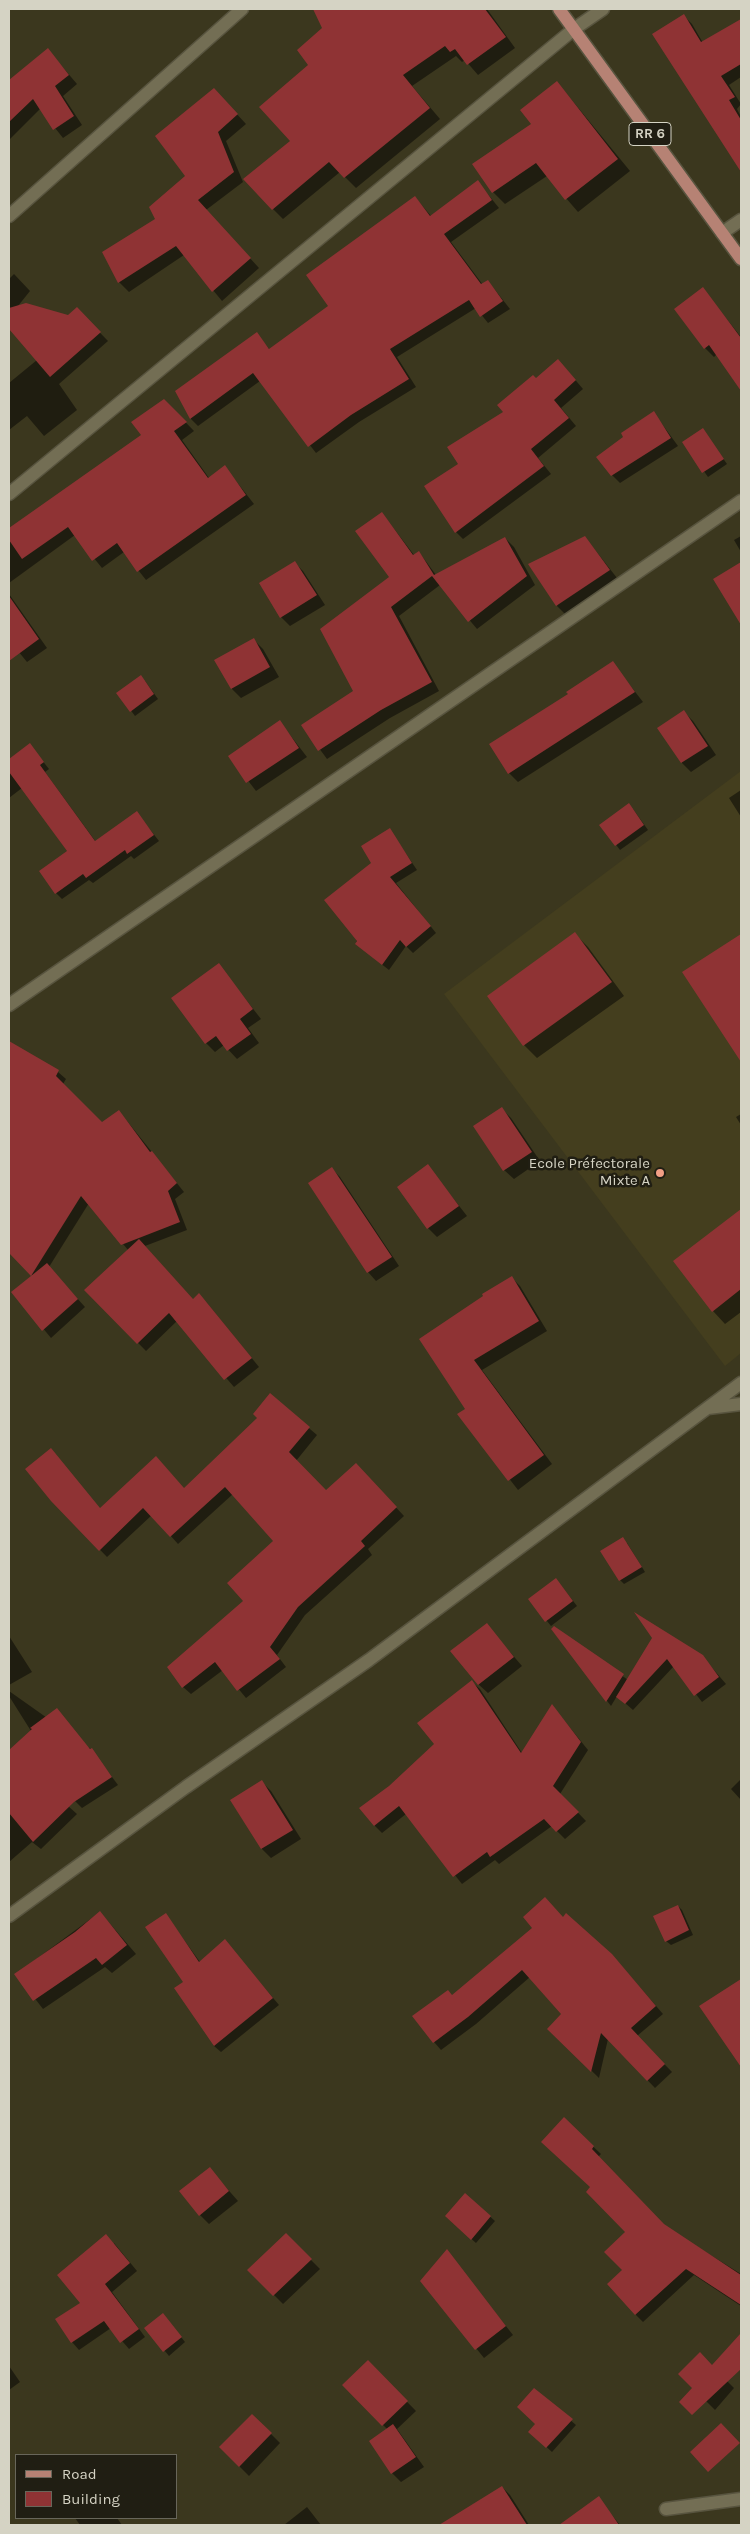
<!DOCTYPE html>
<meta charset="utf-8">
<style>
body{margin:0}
#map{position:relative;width:750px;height:2534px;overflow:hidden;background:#3b371e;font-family:Karla,sans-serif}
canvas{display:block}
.frame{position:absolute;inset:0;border:10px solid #d5d3c4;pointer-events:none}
.legend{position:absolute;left:15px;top:2454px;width:162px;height:65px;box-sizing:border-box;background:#201e13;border:1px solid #68665a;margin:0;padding:6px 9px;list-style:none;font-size:15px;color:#d5d3c4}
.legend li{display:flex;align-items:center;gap:10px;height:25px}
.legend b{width:25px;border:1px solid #68665a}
</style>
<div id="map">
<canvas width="750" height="2534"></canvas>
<div class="frame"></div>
<ul class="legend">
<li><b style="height:6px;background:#b68274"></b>Road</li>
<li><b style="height:14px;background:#8f3334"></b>Building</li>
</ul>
</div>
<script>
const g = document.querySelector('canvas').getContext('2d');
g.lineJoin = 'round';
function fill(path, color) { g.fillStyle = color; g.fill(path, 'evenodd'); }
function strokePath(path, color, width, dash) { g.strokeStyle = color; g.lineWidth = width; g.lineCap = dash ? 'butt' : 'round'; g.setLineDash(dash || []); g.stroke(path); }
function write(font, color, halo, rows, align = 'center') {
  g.font = font + ' Karla,sans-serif'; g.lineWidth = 5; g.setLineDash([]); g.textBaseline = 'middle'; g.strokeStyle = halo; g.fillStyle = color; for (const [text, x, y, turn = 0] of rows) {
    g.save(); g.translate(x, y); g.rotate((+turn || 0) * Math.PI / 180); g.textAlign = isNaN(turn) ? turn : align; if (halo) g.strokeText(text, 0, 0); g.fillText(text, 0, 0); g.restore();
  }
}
fill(new Path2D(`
 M741 771V1353L725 1366 444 994Z`), '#443e1e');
fill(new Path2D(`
 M314 9H487L515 48 478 75 465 60 462 62 456 56 412 86 440 119 356 188 340 172 283 219 273 209 309 65 324 28Z
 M684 16 692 24 703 43 741 22V77L729 85 741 104 737 109 741 117V167L736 161Z
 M48 50 77 84 63 96 82 125 63 138 40 109 9 140V81Z
 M557 82 630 171 578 212 547 176 505 204 493 192Z
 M223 99 246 124 226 141 243 182 206 210 259 268 222 301 184 255 129 292 119 282 104 253 156 220 186 177Z
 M478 182 499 208 451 242 483 285 488 281 510 309 488 323 476 308 397 357 416 387 359 422 316 453 260 381 198 426 191 419 177 391 257 334 270 350 330 307 415 197 431 216Z
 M14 274 30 291 18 306 68 316 77 309 108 341 59 384 77 410 44 436 27 416 9 430V383L37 360 9 327V279Z
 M703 289 741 337V389L717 354 714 357 705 348Z
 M566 369 583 389 561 408 576 426 538 458 551 474 463 539 456 532 460 465 536 380Z
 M164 400 194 431 182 440 209 478 225 467 254 504 146 580 124 552 102 568 75 535 9 583V530L143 436Z
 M654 413 678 446 620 483 612 475Z
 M703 430 727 464 708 477 684 443Z
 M382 513 414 555 419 552 436 575 505 538 514 547 535 585 477 629 440 585 399 616 439 691 390 718 327 759 302 725 355 691 391 577Z
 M741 536V552L734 540Z
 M585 537 617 578 565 614 557 606Z
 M294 562 303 571 325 605 290 626 281 617 260 584Z
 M741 564V622L739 619Z
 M9 594 47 648 27 662 9 640Z
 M254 640 263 649 279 677 241 698 232 689 216 661Z
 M612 662 643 702 518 782 509 773 569 694Z
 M145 681 158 699 135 716 118 693Z
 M684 712 693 721 716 755 691 772 682 763 659 728Z
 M280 722 307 757 256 791 230 757Z
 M30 745 49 769 45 772 96 842 137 813 159 841 134 859 131 856 93 883 89 880 62 899 56 893 68 852 22 788 9 798V760Z
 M741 790V817L729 798Z
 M633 809 648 830 620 850 601 825Z
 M390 830 417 870 396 883 436 933 413 953 406 946 389 970 356 944 373 863Z
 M575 934 588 947 624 996 537 1058 524 1045Z
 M734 940 741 947V1060L684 972Z
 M219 965 261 1019 248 1028 259 1043 237 1059 224 1045 215 1052 206 1043Z
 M9 1043 58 1072 66 1079 63 1084 102 1123 119 1111 184 1192 175 1199 187 1230 145 1246 194 1301 199 1295 207 1303 259 1367 234 1387 177 1321 146 1351 86 1290 128 1250 89 1203 49 1267 85 1307 51 1338 13 1292 33 1277 9 1251Z
 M502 1109 511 1118 540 1161 514 1179 504 1170 475 1127Z
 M741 1114V1125L736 1117Z
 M428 1166 467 1216 437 1237 428 1228Z
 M332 1169 340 1177 399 1266 376 1281 368 1272 309 1183Z
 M741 1211V1312L725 1324 713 1311 675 1261Z
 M511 1277 520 1286 547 1331 482 1370 552 1464 518 1490 459 1414 467 1409 421 1340Z
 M270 1395 317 1435 296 1461 326 1492 363 1472 404 1516 368 1549 372 1555 305 1615 277 1655 286 1667 246 1698 223 1670 191 1694 183 1687 245 1601 275 1541 233 1494 178 1544 152 1515 107 1557 52 1500 101 1509 185 1490 259 1418Z
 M627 1543 645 1572 624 1584 620 1580Z
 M560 1584 577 1606 551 1626 530 1600Z
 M486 1624 522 1666 488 1693 478 1684Z
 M555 1627 628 1680 653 1638 702 1656 726 1684 702 1702 674 1666 633 1710 617 1696 611 1706 552 1630Z
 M9 1636 32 1672 9 1685Z
 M472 1682 480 1689 522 1753 559 1714 588 1750 560 1794 586 1821 565 1839 552 1826 499 1864 495 1860 462 1884 406 1814 382 1833 374 1825 389 1787 435 1744Z
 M9 1691 91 1749 118 1785 82 1808 75 1801 9 1696Z
 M9 1753 77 1814 41 1849 32 1842 9 1862Z
 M741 1779V1800L731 1789Z
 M262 1782 271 1791 301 1839 271 1858 262 1849 231 1801Z
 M678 1906 682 1910 693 1935 671 1945 666 1941Z
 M100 1912 136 1954 112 1973 105 1967 43 2009 16 1974Z
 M166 1915 200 1962 231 1948 279 2005 221 2052 214 2046 185 1982Z
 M563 1918 619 1963 663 2014 637 2036 672 2072 655 2088 608 2039 599 2078 549 2029 563 2014 530 1977 476 2024 441 2050 434 2042 452 1996Z
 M741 1981V2065L700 2006Z
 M564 2119 601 2154 598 2157 664 2226 741 2274V2306L694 2275 643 2322 636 2315 608 2284 624 2270 627 2232 592 2188Z
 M209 2168 238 2201 209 2224 200 2215Z
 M466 2195 495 2221 476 2243 451 2221Z
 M286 2235 320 2269 283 2304 249 2270Z
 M114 2243 137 2271 112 2292 145 2337 129 2349 111 2328 79 2350 72 2342 82 2303Z
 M447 2251 513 2335 484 2358 422 2281Z
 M167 2319 185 2342 169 2356 146 2328Z
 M700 2354 734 2388 715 2410 679 2374Z
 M368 2362 416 2411 397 2429 424 2467 401 2482 392 2473 387 2429 344 2385Z
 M9 2366 20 2382 9 2390Z
 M535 2390 576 2425 552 2452 530 2432 536 2424Z
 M252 2415 280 2443 249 2476 220 2447Z
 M502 2487 510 2495 529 2525H443Z
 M598 2498 620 2525H561Z
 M307 2507 321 2525H284Z
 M75 2518H117L122 2525H80Z`), '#0007');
fill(new Path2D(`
 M313 9H485L506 37 467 65 455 49 450 52 445 46 403 75 430 108 344 178 329 162 272 210 243 179 290 141 259 107 308 65 297 50 322 28Z
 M684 14 701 42 741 19V64L721 76 735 97 729 100 741 120V172L652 34Z
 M48 48 69 75 55 86 74 116 53 130 33 99 9 122V80Z
 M557 81 618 159 565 200 536 163 492 193 472 164 531 124 520 110Z
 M214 88 238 114 218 132 234 172 198 200 251 258 212 292 176 246 118 283 102 252 155 219 149 207 185 176 155 136Z
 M478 180 492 200 444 234 481 284 488 280 503 301 480 317 469 300 390 349 409 379 351 415 308 447 253 373 190 419 175 391 257 332 269 349 328 306 306 275 415 196 430 216Z
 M703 287 741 338V391L709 345 704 349 674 309Z
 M26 303 68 315 77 307 101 332 50 377 9 329V308Z
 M558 359 576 380 554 400 569 418 531 449 544 466 455 533 424 486 458 464 447 447 503 412 497 405 533 375 536 378Z
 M164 399 187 422 174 431 208 478 225 465 246 495 137 572 117 543 92 561 68 527 22 559 9 540V528L141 435 131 422Z
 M654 411 671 438 611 476 596 457 623 437 621 433Z
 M703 428 724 459 702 473 682 442Z
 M382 512 413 555 419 551 434 575 505 537 527 576 468 622 432 576 391 607 432 682 381 710 318 751 301 725 353 691 320 629 389 577 355 531Z
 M585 536 610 570 556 606 528 564Z
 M295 561 317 595 280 618 259 583Z
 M741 562V625L713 579Z
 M9 596 39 639 9 661Z
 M254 638 270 667 231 689 214 660Z
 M613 661 635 692 508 774 489 744 568 694 566 692Z
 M141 675 154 694 130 712 116 693Z
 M684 710 708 746 681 763 657 728Z
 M280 720 299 748 246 783 228 756Z
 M30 743 44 762 40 765 95 841 137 811 154 835 127 854 125 850 86 878 83 874 55 894 39 871 67 851 9 772V759Z
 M629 803 644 825 615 846 599 825Z
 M390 828 412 863 390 877 431 926 406 947 400 940 382 965 355 944 357 941 324 900 371 863 361 846Z
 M575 932 612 982 523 1046 487 996Z
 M741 934V1062L682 972Z
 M219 963 253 1009 240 1019 251 1034 227 1051 216 1036 205 1044 171 998Z
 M9 1041 59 1070 56 1076 102 1122 119 1110 150 1152 152 1151 177 1183 168 1191 180 1222 121 1245 81 1196 31 1276 47 1263 78 1299 42 1331 11 1292 31 1276 9 1253Z
 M502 1107 532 1152 503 1171 473 1126Z
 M428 1164 459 1206 427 1229 397 1187Z
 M332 1167 392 1257 367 1273 308 1183Z
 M741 1209V1289L712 1312 673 1261Z
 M139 1239 193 1299 199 1293 252 1358 224 1380 169 1313 137 1344 84 1290Z
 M512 1276 539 1321 474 1360 544 1455 508 1481 457 1414 465 1409 419 1339 483 1296 482 1294Z
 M270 1393 310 1427 289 1452 326 1490 356 1463 397 1507 361 1541 365 1546 298 1607 270 1647 280 1659 237 1691 215 1662 182 1688 167 1667 243 1601 227 1583 273 1541 225 1487 170 1537 143 1508 99 1551 51 1501 25 1469 51 1448 100 1508 156 1456 184 1488 257 1418 253 1414Z
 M623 1537 642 1567 619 1581 600 1551Z
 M556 1578 573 1601 545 1622 528 1599Z
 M634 1612 703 1655 719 1677 694 1696 667 1659 625 1704 616 1697 652 1638Z
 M487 1623 514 1657 478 1685 450 1651Z
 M554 1626 624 1674 606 1702 551 1629Z
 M472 1680 521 1753 552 1704 581 1742 553 1786 579 1812 556 1832 544 1819 490 1857 487 1852 453 1877 399 1806 374 1826 359 1808 389 1786 434 1744 417 1723Z
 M57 1708 90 1749 92 1748 112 1777 74 1802 33 1842 9 1813V1750L32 1729 30 1728Z
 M262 1780 293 1830 261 1849 230 1800Z
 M545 1897 563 1917 566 1913 612 1954 656 2006 631 2028 665 2064 647 2081 601 2033 591 2072 547 2029 561 2014 522 1970 468 2017 433 2043 412 2016 448 1990 452 1995 532 1928 523 1917Z
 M678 1905 689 1930 665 1942 653 1916Z
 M100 1911 127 1945 102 1965 96 1958 33 2001 14 1974 75 1932Z
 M166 1913 199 1962 225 1939 273 1998 214 2046 174 1988 183 1982 145 1927Z
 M741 1979V2067L699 2006Z
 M564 2117 594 2146 592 2149 664 2224 741 2275V2305L686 2269 635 2315 607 2284 622 2270 604 2252 625 2232 586 2192 590 2187 541 2142Z
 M210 2167 229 2191 199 2216 179 2191Z
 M465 2193 491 2216 471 2240 445 2216Z
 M286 2233 312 2259 273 2296 247 2270Z
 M106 2234 130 2263 105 2284 139 2329 120 2343 104 2321 71 2343 55 2319 80 2303 57 2275Z
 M447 2249 506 2326 475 2350 420 2281Z
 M163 2313 182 2337 163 2352 144 2328Z
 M741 2333V2369L692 2415 679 2402 692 2388 678 2374 700 2352 712 2365Z
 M368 2360 408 2401 382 2426 342 2385Z
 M534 2388 573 2419 546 2448 528 2432 535 2424 517 2407Z
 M252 2414 272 2433 239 2467 219 2447Z
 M721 2423 740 2443 708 2472 690 2452Z
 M393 2424 416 2457 391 2474 369 2441Z
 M502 2486 527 2525H439Z
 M599 2496 619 2525H559Z`), '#8f3334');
const minor = new Path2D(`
 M9 216 242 9
 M722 233 741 220
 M9 494 574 29 603 9
 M9 1005 741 501
 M708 1408 741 1404
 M9 1916 186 1787 369 1660 741 1383
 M666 2509 741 2499`);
const major = new Path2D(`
 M559 9 741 259`);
strokePath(minor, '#58543f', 15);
strokePath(major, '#58543f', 15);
strokePath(minor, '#736e54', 12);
strokePath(major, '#b68274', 12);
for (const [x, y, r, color] of [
 [660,1173,5,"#f39f85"]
]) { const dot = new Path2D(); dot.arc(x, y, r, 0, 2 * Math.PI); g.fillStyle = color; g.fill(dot); strokePath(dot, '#201e13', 2); }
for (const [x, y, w] of [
 [650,134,42]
]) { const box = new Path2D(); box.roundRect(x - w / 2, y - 11.5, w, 23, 4); g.fillStyle = '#201e13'; g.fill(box); strokePath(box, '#d5d3c4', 1); }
write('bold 14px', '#d5d3c4', null, [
 ["RR 6",650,134]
]);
write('15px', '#d5d3c4', '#201e13', [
 ["Ecole Préfectorale",650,1164],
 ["Mixte A",650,1181]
], 'right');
</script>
